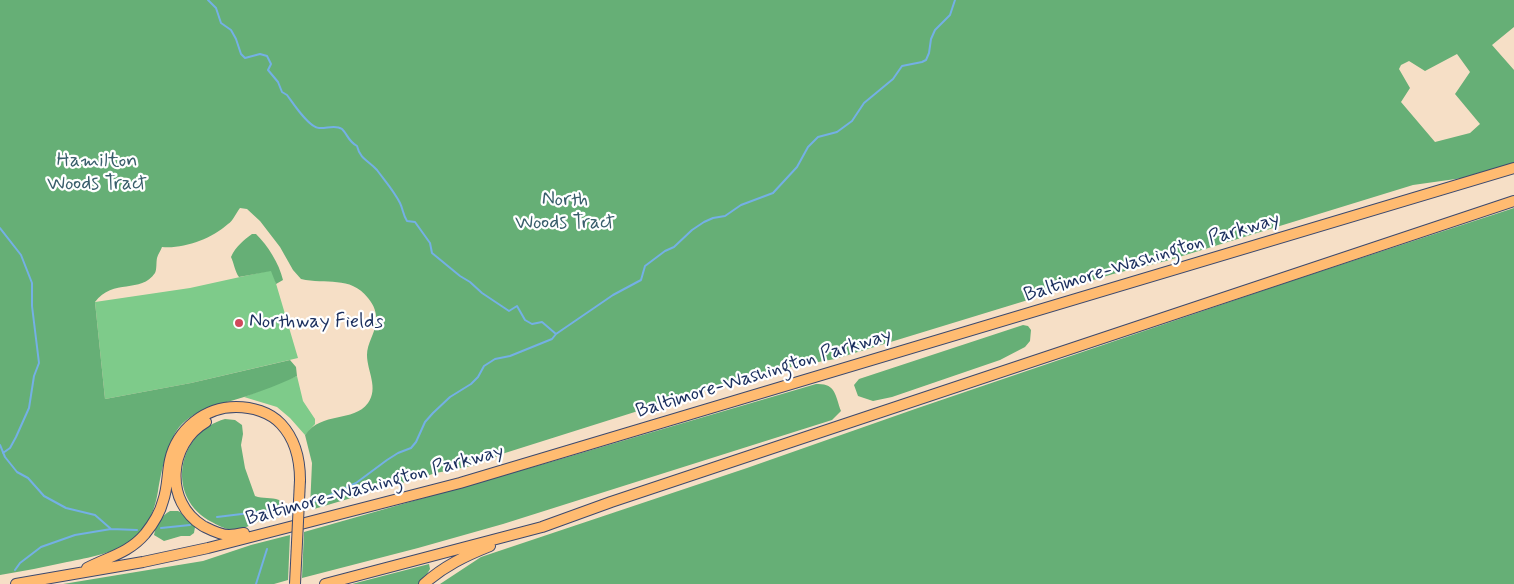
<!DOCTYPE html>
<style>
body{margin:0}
canvas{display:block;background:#f6dfc6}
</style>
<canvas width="1514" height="584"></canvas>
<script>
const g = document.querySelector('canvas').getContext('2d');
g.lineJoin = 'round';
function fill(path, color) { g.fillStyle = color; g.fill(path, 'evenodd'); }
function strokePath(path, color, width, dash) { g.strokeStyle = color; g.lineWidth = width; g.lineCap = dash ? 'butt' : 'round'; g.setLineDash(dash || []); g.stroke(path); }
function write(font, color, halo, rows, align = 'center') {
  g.font = font + ' Mynerve,sans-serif'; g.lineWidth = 4.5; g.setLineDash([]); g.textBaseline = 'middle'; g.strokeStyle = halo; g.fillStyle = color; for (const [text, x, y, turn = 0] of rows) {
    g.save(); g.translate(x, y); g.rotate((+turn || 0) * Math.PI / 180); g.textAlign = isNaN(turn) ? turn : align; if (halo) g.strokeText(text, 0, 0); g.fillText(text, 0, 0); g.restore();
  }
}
fill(new Path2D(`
 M272 270 298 358 191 383 105 399 95 302 190 288Z
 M297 376 303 401 315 419V424L305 435 290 418 277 407 244 397Z`), '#7ecb8a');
fill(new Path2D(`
 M0 0H1514V27L1492 45 1514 70V168L1498 173 1413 185 1166 261 1113 274 835 359 785 368 657 405 505 453 476 465 436 473 314 509 310 508 312 463 305 435C322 411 353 423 368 403 379 388 367 371 367 355 367 343 375 334 376 322 377 313 374 305 368 298 350 275 326 285 301 279L293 270 280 247 260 221 247 209 240 208C236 213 233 221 228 224 211 239 184 249 162 247 161 250 158 254 157 258 156 263 157 269 155 273 141 294 113 278 95 302L105 399 191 383 290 360 296 367 297 376C281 384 262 391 244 397 222 404 200 407 182 424 168 438 161 472 158 491 149 546 114 553 67 562 45 567 23 571 0 575ZM1457 54 1470 72 1455 94 1480 124 1470 133 1435 142 1401 102 1410 88 1399 69 1401 65 1409 61 1425 71Z
 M1514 208V584H440L481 557 747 468 915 409 1288 282Z
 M252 234H256C268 246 279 263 283 280L276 284 271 271 239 277C235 272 234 263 231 257 236 246 244 240 252 234Z
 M1023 325 1028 326 1031 330 1030 341 1025 347 1000 360 892 397 873 401 858 396 854 385 859 379Z
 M816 384C836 383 835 395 841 411L832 420 503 524 418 548 302 578 304 532 554 461Z
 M225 419 235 420 242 425 243 434 241 445 245 468 255 496C263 499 271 497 279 500L282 506C273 520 271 515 258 522 250 526 238 531 228 529 222 528 214 523 208 520 165 493 179 432 225 419Z
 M170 511H178L180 512 195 527 194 533 190 536H181L164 541 154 535C156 525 161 516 170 511Z
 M290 535 288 580 274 584H63L203 561 251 545Z
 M429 564 430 569 421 584H352Z`), '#66af76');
strokePath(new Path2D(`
 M208 0 216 8 221 23 231 30 236 39 241 54 245 58 260 54 267 56 271 64 268 70 278 82 282 92 287 95C293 103 309 128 319 128 326 129 335 124 342 129 348 135 348 141 357 146 360 159 369 161 377 170 385 181 394 191 400 203 403 209 403 215 407 221L415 222 430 243 432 253 460 276 470 282 482 293 509 311 517 306 525 320 532 324 542 322 556 334
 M0 228 21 255 32 283V306L39 363 34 376 29 408 16 437 10 448 3 453
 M0 445 5 457 17 472 28 478 44 496 66 508 95 515 111 529
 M303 505 322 499 356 483 387 460 398 453 411 448 416 442 425 422 433 413 450 397 471 384 478 377 484 366 495 359 510 356 552 339 556 334 613 295 641 280 645 266 665 251 674 247 692 230 704 222 713 218 725 216 741 205 773 193 797 167 808 147 818 137 837 132 852 121 864 103 893 79 902 66 922 62 926 60 929 53 931 39 935 30 950 15 955 0
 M217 517 283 509
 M278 517 283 509 296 506
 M161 528 190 525
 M15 570 20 563 41 547 75 535 111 529 137 530
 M256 584 267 549`), '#74b0e5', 2);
const motorway = new Path2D(`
 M206 422C168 444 164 502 203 526 211 530 220 535 229 535 234 535 239 534 244 533
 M87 568C108 557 129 553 145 534 153 524 160 513 163 501 168 487 167 473 170 460 177 429 205 407 236 407 252 407 270 412 281 424 295 439 300 460 300 480
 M16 584 143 562 208 548 460 483 1514 168
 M325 584 542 527 611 502 1514 201
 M424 584C444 566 465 556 490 546`);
strokePath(motorway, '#3c496e', 12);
strokePath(motorway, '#ffbb71', 10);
const motorwayBridge = new Path2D(`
 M295 584 300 480`);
strokePath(motorwayBridge, '#3c496e', 12, []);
strokePath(motorwayBridge, '#ffbb71', 10);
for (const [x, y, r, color] of [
 [239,323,5,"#d1495b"]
]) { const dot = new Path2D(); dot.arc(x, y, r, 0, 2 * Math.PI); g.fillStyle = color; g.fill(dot); strokePath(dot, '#fff', 2); }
write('20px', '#395e6b', '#fff', [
 ["Hamilton",97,162],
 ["Woods Tract",97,185],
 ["North",565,201],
 ["Woods Tract",565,224]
]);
write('20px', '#1b2f5e', '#fff', [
 ["Baltimore-Washington Parkway",1152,258,-17],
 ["Baltimore-Washington Parkway",764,374,-17],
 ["Baltimore-Washington Parkway",375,486,-15]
]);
write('20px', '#1b2f5e', '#fff', [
 ["Northway Fields",249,323]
], 'left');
</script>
